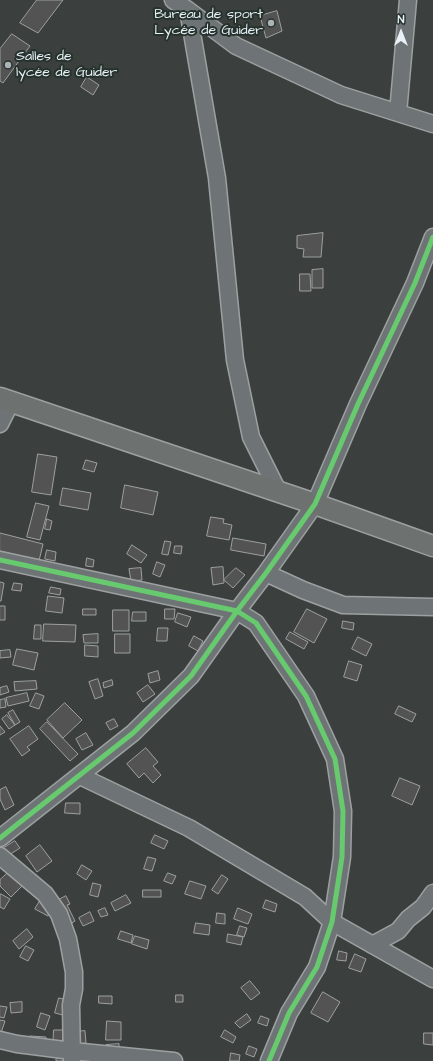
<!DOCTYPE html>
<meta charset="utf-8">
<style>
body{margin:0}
#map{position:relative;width:433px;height:1061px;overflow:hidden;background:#3b3f3d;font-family:"Architects Daughter",sans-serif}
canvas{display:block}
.north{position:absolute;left:381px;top:12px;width:40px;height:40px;-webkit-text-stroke:3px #26332d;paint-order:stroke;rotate:0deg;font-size:11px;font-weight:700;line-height:16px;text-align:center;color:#e8f1f8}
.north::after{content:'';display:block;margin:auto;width:14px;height:18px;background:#e8f1f8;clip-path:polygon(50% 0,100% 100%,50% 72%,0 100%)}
</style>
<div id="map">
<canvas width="433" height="1061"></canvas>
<div class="north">N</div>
</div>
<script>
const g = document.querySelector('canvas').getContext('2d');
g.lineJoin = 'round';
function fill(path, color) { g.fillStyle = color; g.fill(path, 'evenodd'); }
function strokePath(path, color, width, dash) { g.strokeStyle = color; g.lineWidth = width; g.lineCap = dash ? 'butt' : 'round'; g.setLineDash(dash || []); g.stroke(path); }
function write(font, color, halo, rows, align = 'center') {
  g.font = font + ' "Architects Daughter",sans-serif'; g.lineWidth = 4; g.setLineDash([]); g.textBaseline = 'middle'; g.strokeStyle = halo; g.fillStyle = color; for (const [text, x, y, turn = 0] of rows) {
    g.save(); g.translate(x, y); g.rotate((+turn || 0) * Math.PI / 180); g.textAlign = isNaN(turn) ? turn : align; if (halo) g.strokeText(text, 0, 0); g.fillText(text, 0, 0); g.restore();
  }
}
const building = new Path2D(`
 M37 0H63L38 33 20 23Z
 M277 11 282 31 266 38 260 16Z
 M12 34 30 46 3 83 0 81V49Z
 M87 77 99 85 93 95 81 87Z
 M323 233 321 257H303L304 249 297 248V236Z
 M323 269V288H312V270Z
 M300 274H310L311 291H300Z
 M38 454 57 457 51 495 32 492Z
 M86 460 97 463 94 472 83 469Z
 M125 485 158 492 153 515 121 508Z
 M63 488 91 493 88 510 60 505Z
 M36 503 49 506 40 540 27 537Z
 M211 517 224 519 223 523 232 525 229 540 207 536Z
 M47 519 52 521 50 530 45 529Z
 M0 533 43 544 39 561 0 551Z
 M233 538 266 544 264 556 231 550Z
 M165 541 171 542 168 555 162 554Z
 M132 545 147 555 141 563 127 554Z
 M175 546H182L181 554 174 553Z
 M47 550 56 552 55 561 45 559Z
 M87 558 94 560 93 567 86 566Z
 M157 562 165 565 160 577 153 574Z
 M223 567 224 583 213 585 211 568Z
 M141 568 142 580 131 581 129 569Z
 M236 568 245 575 233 588 224 580Z
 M0 582 4 583 1 601H0Z
 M14 583 22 584 21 591 12 590Z
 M51 587 61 589 60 595 49 593Z
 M48 596 64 598 62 613 46 611Z
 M0 606H5V620H0Z
 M83 609H96V615H83Z
 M165 609H175L174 619H165Z
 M307 609 327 619 314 643 294 632Z
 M113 610H129V631H113Z
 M133 612H146V621H132Z
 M178 613 191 617 187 627 175 622Z
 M343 621 354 623 353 630 342 628Z
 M44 624 76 625 75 642 43 641Z
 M35 625H41V639H34Z
 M158 628H168L167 641H157Z
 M290 632 308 642 304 649 286 639Z
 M98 634V643H84L83 635Z
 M115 634H130V653H115Z
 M194 636 203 641 198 651 189 646Z
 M358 637 372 644 366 656 352 649Z
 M85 645 98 646V657L85 656Z
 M17 649 38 653 34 670 13 665Z
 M10 650 11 657 0 658V651Z
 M349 661 362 665 357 681 344 677Z
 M158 671 160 680 150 683 148 674Z
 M98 679 103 696 95 699 89 682Z
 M112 680 113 685 104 688 103 683Z
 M36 681 37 689 15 691 14 682Z
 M148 685 155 694 143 702 137 693Z
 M7 686 9 692 0 695V688Z
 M27 693 29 701 8 706 6 698Z
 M36 693 44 696 39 709 30 706Z
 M5 699 6 707 0 708V700Z
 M65 703 82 720 63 738 47 720Z
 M399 706 416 714 412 722 395 714Z
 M13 710 20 722 15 725 8 713Z
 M7 715 15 725 9 729 2 719Z
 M114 719 118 726 110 730 106 723Z
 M47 722 78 754 70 761 40 729Z
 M0 726 5 732 0 735Z
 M29 726 38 739 27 747 30 750 22 756 10 739Z
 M86 733 93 745 82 750 76 739Z
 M146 748 158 762 153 766 161 775 153 783 144 773 139 778 127 764Z
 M400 778 420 786 412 805 392 796Z
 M6 787 14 805 5 810 0 799V790Z
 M66 803H80V814L65 813Z
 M155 835 168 841 164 849 151 843Z
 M15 841 20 848 9 855 4 848Z
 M40 845 52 861 37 872 26 856Z
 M148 857 156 859 152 871 144 869Z
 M82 865 92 871 86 880 77 874Z
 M10 871 23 885 11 897 0 886V880Z
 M168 873 176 876 172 884 164 881Z
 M222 875 228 879 218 894 212 890Z
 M190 881 206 886 201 899 185 894Z
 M93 883 101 885 98 897 90 895Z
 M143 890H161V897H143Z
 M1 894 10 899 4 909 0 907V896Z
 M126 895 131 903 115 911 111 903Z
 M66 896 70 904 67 905 75 921 70 924 57 901Z
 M266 900 277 904 275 912 263 908Z
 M40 901 52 908 48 916 35 909Z
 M105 908 108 915 101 917 98 911Z
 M238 908 252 914 248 924 234 919Z
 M90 912 94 921 83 926 79 918Z
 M217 913 225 914V924L216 923Z
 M196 923 210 925 209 935 194 933Z
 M240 926 247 928 244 937 237 935Z
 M27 929 33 937 19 949 13 941Z
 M121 931 133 935 131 943 118 939Z
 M228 934 243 937 241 945 227 942Z
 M135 936 149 940 147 949 132 944Z
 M26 946 34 950 28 961 20 957Z
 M339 951 347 953 346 961 337 960Z
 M355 954 366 959 361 972 349 968Z
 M250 981 260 993 251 1000 241 988Z
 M323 992 340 1002 328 1022 311 1013Z
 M176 995H183V1002H176Z
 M99 996H112V1004L99 1003Z
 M59 998 67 1000 63 1015 55 1013Z
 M22 1002V1012L11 1013 10 1003Z
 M0 1006 7 1007 4 1018 0 1017Z
 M41 1013 50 1016 45 1030 37 1027Z
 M247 1014 251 1020 240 1028 235 1023Z
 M261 1016 269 1019 267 1026 258 1023Z
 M0 1020 5 1021 1 1033H0Z
 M107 1021 121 1022V1040H106Z
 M54 1030H63L62 1047H53Z
 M225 1030 236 1037 233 1043 221 1037Z
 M85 1031 86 1043 77 1044 76 1032Z
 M424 1033H433V1045L424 1044Z
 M30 1036 46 1037V1048L30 1047Z
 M119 1044V1052L106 1053V1045Z
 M249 1046 257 1049 254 1057 246 1054Z
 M231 1053 240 1055 239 1061H230Z
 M65 1058V1061H56V1059Z`);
fill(building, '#535353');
strokePath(building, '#9da0a1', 1);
const minor = new Path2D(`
 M173 0 188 10 236 46 341 95 433 124
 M188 10 217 178 235 360 251 437 278 491
 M398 113 408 0
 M0 424 11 402
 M0 560 237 611 256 623 306 696 335 759 343 811 342 857 332 922 317 967 289 1013 269 1061
 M266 573 303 590 343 605 433 607
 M80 776 189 828 305 897 332 922 433 979
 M0 838 133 733 191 676 237 611 266 573 315 504 358 404 415 283 433 237
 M0 856 45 894 59 914 68 939 74 972V989L71 1005 72 1061
 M372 945 398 931 408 919 423 907 433 893
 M0 1040 17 1044 72 1051 174 1061`);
const major = new Path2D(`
 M0 398 315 504 433 546`);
strokePath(minor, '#9da0a1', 19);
strokePath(major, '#9da0a1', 23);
strokePath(minor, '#6e7475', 16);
strokePath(major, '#6d7170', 20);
strokePath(new Path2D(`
 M0 560 237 611 256 623 306 696 335 759 343 811 342 857 332 922 317 967 289 1013 269 1061
 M0 838 133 733 191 676 237 611 266 573 315 504 358 404 415 283 433 237`), '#67ca6e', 5);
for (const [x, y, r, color] of [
 [271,23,4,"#abb3b7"],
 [8,65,4,"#abb3b7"]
]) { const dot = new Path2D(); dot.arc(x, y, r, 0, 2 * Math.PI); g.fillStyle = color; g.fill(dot); strokePath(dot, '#26332d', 1.5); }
write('14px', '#e8f1f8', '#26332d', [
 ["Bureau de sport",263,15],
 ["Lycée de Guider",263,31],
 ["Salles de",16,57,"left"],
 ["lycée de Guider",16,73,"left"]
], 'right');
</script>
